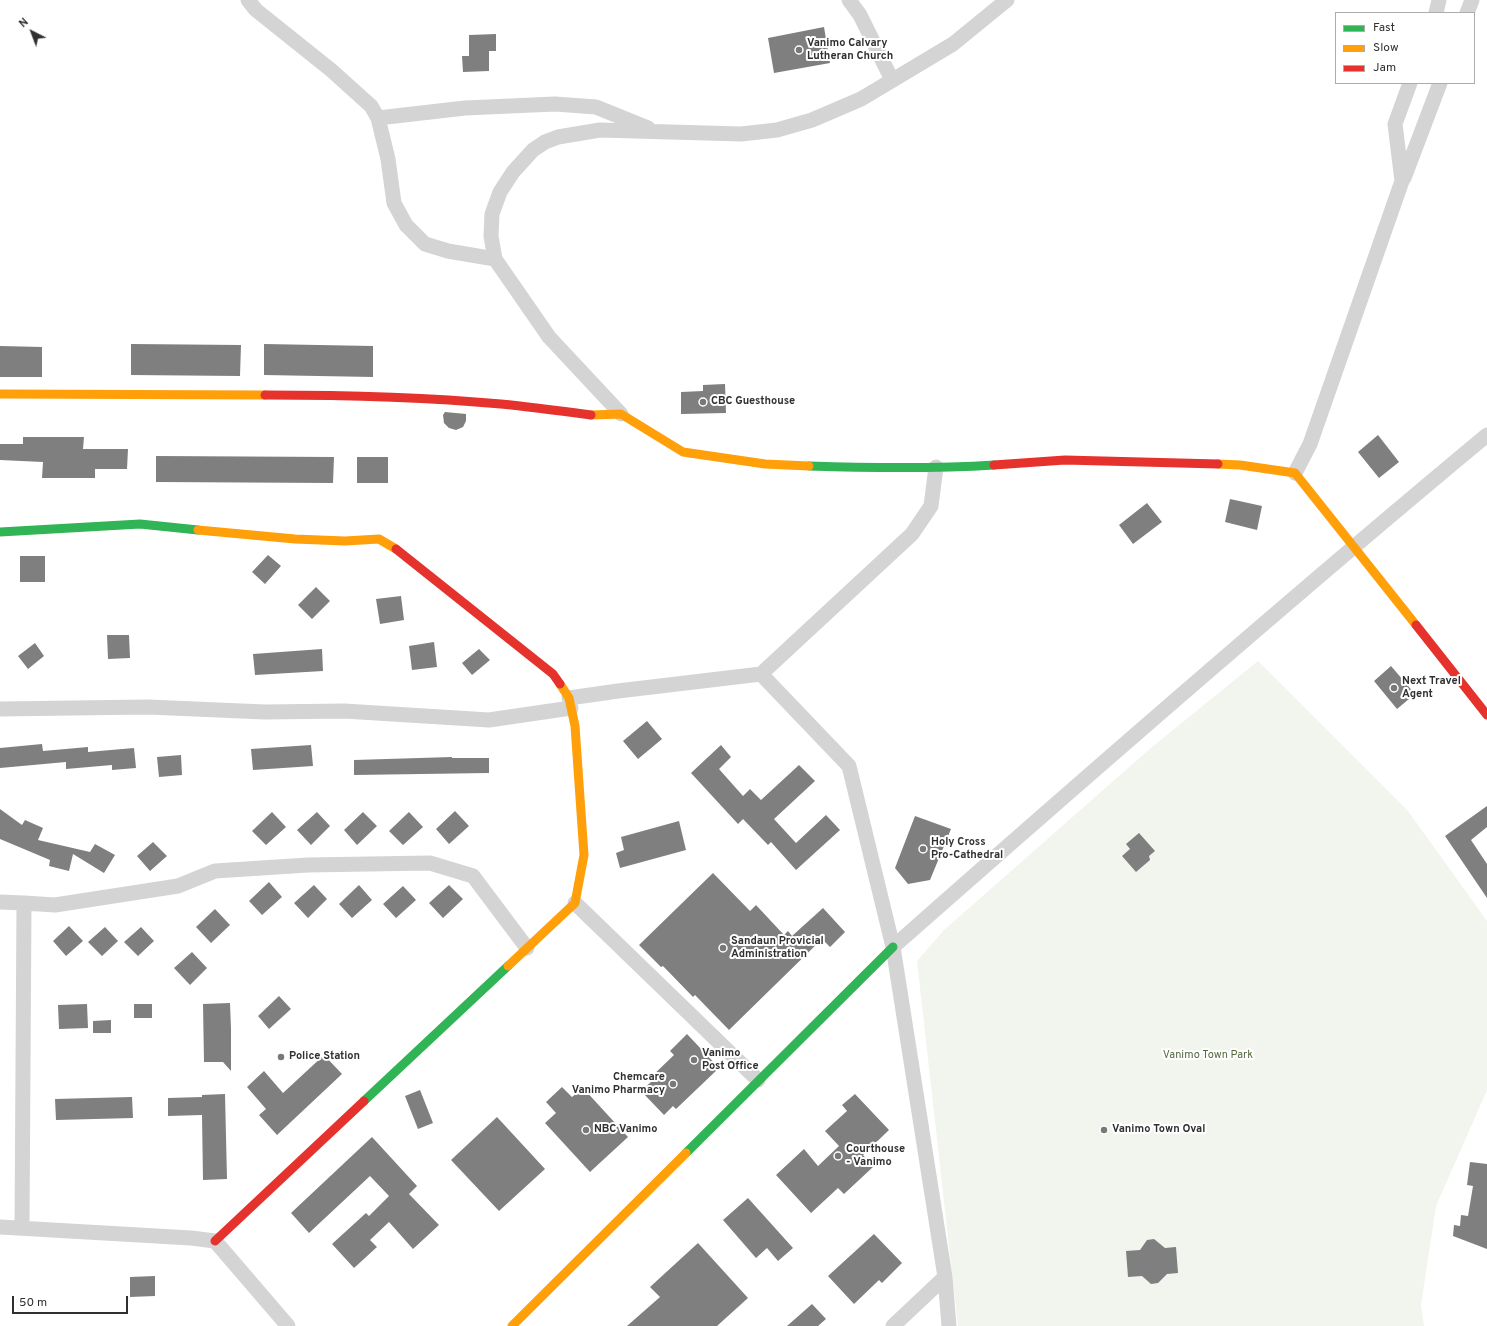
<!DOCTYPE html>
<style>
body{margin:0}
#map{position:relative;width:1487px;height:1326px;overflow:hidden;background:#fff;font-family:Overpass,sans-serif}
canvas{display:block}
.legend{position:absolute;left:1335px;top:12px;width:140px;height:72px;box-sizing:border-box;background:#fff;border:1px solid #acacac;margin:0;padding:5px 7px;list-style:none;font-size:12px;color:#303030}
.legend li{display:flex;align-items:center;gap:8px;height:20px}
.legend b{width:20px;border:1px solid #acacac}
.north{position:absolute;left:12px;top:12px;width:40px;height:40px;-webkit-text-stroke:3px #fff;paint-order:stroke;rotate:318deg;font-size:11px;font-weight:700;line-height:16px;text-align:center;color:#303030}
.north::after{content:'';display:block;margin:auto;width:14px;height:18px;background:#303030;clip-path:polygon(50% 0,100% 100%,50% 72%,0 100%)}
.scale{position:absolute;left:12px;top:1296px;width:116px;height:18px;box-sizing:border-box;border:2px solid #303030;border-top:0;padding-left:5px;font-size:12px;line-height:14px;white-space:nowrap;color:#303030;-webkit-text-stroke:3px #fff;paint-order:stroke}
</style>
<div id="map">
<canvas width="1487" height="1326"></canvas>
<ul class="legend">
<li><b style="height:5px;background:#30b455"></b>Fast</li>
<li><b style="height:5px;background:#ff9f0a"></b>Slow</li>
<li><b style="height:5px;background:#e5322d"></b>Jam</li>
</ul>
<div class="north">N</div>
<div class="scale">50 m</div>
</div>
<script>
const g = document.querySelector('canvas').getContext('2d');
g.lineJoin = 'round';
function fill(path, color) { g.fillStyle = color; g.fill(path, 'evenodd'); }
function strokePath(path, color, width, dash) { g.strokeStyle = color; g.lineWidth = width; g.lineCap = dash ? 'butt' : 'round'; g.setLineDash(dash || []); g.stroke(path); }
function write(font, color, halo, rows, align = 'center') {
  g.font = font + ' Overpass,sans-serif'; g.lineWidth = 4; g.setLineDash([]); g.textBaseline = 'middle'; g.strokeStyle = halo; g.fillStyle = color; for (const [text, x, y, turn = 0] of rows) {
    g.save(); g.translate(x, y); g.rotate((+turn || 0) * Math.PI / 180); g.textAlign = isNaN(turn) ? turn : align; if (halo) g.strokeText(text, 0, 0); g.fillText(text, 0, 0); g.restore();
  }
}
fill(new Path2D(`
 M1258 661 1408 811 1487 921V1090L1436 1206 1421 1305 1424 1326H958L917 961 944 930 1152 747Z`), '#f1f5ed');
fill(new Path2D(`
 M824 27 830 63 774 73 768 38Z
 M496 34V51H489V71L463 72 462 56H469V35Z
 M131 344 241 345 240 376 131 375Z
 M264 344 373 346V377L264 375Z
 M0 346 42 347V377H0Z
 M725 384 726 413 681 414V392L703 391V385Z
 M445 412 466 414V421L463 427 456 430 449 428 444 423 443 415Z
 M1378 435 1399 462 1379 478 1358 452Z
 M23 437H84L83 449H128L127 469H95V478H42L43 462 0 460V444H23Z
 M156 456 334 457 333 483 156 482Z
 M357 457H388V483H357Z
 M1230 499 1262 506 1257 530 1225 522Z
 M1147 503 1162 522 1133 544 1119 525Z
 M268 555 281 566 265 584 252 572Z
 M20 556H45V582H20Z
 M316 587 330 601 312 619 298 605Z
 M401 596 404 620 380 624 376 599Z
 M107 635H129L130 658 108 659Z
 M434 642 437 667 412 670 409 646Z
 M35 643 44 656 28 669 18 656Z
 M322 649 323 671 255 675 253 654Z
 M479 649 490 660 472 675 462 663Z
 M1391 666 1415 694 1397 709 1374 681Z
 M647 721 662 739 638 759 623 741Z
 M42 744 43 751 88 747V752L134 748 136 768 112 770V765L66 769V762L0 768V748Z
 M311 745 313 766 253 770 251 749Z
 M721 745 731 757 719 769 743 796 750 789 761 800 799 765 815 781 774 819 796 843 826 815 840 830 796 870 771 842 768 845 743 819 738 824 691 773Z
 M181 755 182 775 159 777 157 757Z
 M452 757V758H489V773L354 775V760Z
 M1487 806V827L1471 840 1487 864V898L1445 836Z
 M0 809 22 825 25 820 43 828 38 840 90 852 95 844 115 855 104 873 73 854 69 871 49 866 50 860 0 839Z
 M455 811 469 826 449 844 436 829Z
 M272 812 286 827 266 845 252 831Z
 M317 812 330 826 311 845 297 830Z
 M363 812 377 826 357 845 344 830Z
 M409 812 423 827 403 845 389 831Z
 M915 816 951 829 930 880 908 884 895 868Z
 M679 821 686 850 620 868 616 853 624 850 621 837Z
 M1139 833 1155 851 1149 856 1150 860 1136 872 1122 856 1130 849 1126 844Z
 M153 842 167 856 150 871 137 856Z
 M713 873 750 911 756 905 784 935 788 931 792 936 823 908 845 932 830 947 822 939 729 1030 695 995 693 997 663 966 661 967 639 945Z
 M269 882 282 897 262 915 249 901Z
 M314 885 327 899 308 918 294 903Z
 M359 885 372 900 352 918 339 904Z
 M449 885 463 899 443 918 429 903Z
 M403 886 416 900 396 918 383 904Z
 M215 909 230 925 211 943 196 927Z
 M69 926 83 941 66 956 53 941Z
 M105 927 118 941 102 956 88 942Z
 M141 927 154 941 138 956 124 942Z
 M192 952 207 968 190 985 174 968Z
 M279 996 291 1009 269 1029 258 1016Z
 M230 1003 231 1029V1071L223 1062H204L203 1004Z
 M87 1004 88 1028 59 1029 58 1005Z
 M134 1004H152V1018H134Z
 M111 1020V1033H93V1021Z
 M687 1034 719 1068 676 1109 673 1106 664 1115 641 1091 651 1082 649 1079 674 1055 670 1051Z
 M324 1055 342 1074 277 1135 259 1115 266 1109 247 1087 264 1071 283 1093Z
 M562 1087 572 1097 583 1088 628 1137 590 1172 545 1123 556 1113 546 1102Z
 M420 1090 433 1123 418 1129 405 1096Z
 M225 1094 227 1179 203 1180 202 1115 168 1116V1098L202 1097V1095Z
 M855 1094 889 1130 863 1155 873 1167 844 1194 838 1188 811 1213 776 1175 804 1149 818 1166 839 1146 825 1131 847 1111 842 1105Z
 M132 1097 133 1118 56 1120 55 1099Z
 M497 1117 545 1169 499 1211 451 1160Z
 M372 1137 417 1186 409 1194 439 1225 413 1249 389 1222 370 1240 377 1247 354 1268 332 1244 366 1213 369 1216 389 1196 370 1176 309 1233 291 1213Z
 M1470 1162 1487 1164V1249L1453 1236 1454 1225 1460 1226 1461 1215 1468 1216 1473 1186 1467 1185Z
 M748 1198 793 1248 778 1261 767 1248 756 1258 723 1220Z
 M874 1234 902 1263 882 1283 879 1280 854 1304 828 1276Z
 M1154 1239 1165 1248 1176 1247 1178 1273 1167 1274 1158 1283 1151 1284 1142 1276 1128 1277 1126 1251 1140 1250 1147 1240Z
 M698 1243 748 1298 717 1326H627L660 1297 650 1287Z
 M155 1276V1296L130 1297V1277Z
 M812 1304 826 1319 818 1326H787Z`), '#7f7f7f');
strokePath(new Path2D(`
 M248 0 256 10 331 70 371 106 378 118 388 159 394 203 406 225 425 244 448 251 495 259
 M849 0 860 15 892 80
 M1436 13 1439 0
 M1467 13 1472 0
 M378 118 465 108 555 104 596 107 648 128
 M1404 178 1440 83
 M621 414 549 337 495 259 491 236 492 214 500 192 513 172 533 150 545 142 558 137 600 130 741 134 777 130 812 120 861 99 953 44 1007 0
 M1295 473 1310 444 1402 181 1395 124 1410 83
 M761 674 912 534 931 506 936 467
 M569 698 618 691 761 674 849 766 893 947 945 1277 949 1326
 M0 709 148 707 265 712 344 711 489 720 571 708
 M0 902 24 903 22 1228
 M24 903 55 905 178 886 215 871 308 865 430 863 473 876 527 948
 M575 903 758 1080
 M893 947C1089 774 1286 602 1487 435
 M0 1227 191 1238 215 1241 288 1326
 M893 1326 945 1277`), '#d4d4d4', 15);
strokePath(new Path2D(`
 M809 466C870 468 932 469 994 465
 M0 532 140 524 198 530
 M364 1101 508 966
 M686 1153 893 947`), '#30b455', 9);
strokePath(new Path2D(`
 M0 394 265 395
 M591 415 621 414 683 452 765 464 809 466
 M1218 464 1240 465 1295 473 1416 625
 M198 530 295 539 345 541 379 539 396 549
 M508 966 575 903 584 855 575 726 569 698 560 684
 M512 1326 686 1153`), '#ff9f0a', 9);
strokePath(new Path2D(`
 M265 395C344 395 423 397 501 404 531 407 561 411 591 415
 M994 465 1065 460 1218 464
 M396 549 553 674 560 684
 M1416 625 1487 715
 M215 1241 364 1101`), '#e5322d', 9);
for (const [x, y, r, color] of [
 [799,50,4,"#787878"],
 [703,402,4,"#787878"],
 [1394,688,4,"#787878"],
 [923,849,4,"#787878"],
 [723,948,4,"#787878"],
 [281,1057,4,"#787878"],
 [694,1060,4,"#787878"],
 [673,1084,4,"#787878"],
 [586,1130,4,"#787878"],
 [1104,1130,4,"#787878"],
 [838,1156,4,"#787878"]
]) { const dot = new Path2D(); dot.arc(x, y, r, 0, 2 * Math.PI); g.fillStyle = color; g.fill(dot); strokePath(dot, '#fff', 1.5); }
write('bold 11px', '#303030', '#fff', [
 ["Vanimo Calvary",807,44],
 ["Lutheran Church",807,57],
 ["CBC Guesthouse",711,402],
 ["Next Travel",1402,682],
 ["Agent",1402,695],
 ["Holy Cross",931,843],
 ["Pro-Cathedral",931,856],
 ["Sandaun Provicial",731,942],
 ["Administration",731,955],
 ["Vanimo",702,1054],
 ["Post Office",702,1067],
 ["Police Station",289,1057],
 ["Chemcare",665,1078,"right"],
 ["Vanimo Pharmacy",665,1091,"right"],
 ["NBC Vanimo",594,1130],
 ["Vanimo Town Oval",1112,1130],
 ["Courthouse",846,1150],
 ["- Vanimo",846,1163]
], 'left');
write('11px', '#53693f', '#fff', [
 ["Vanimo Town Park",1208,1056]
]);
</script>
